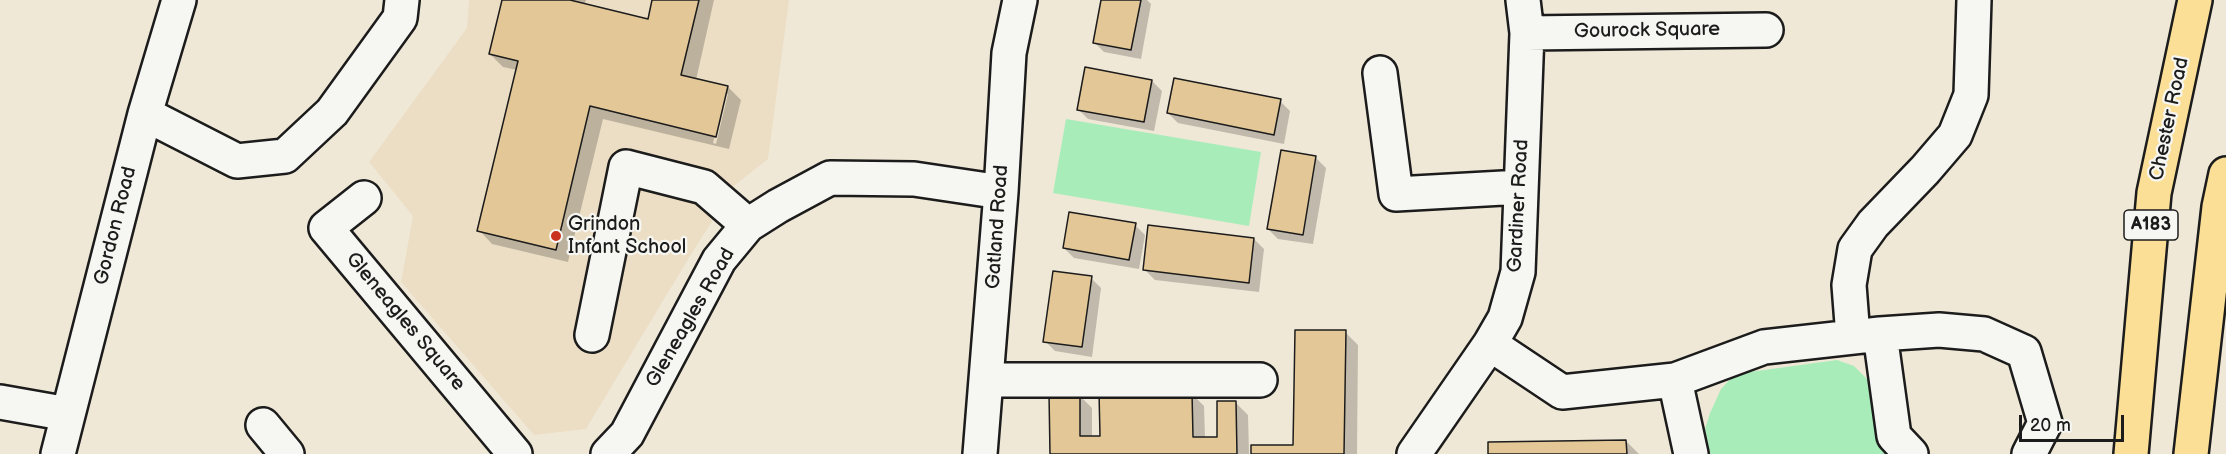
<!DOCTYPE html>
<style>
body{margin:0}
#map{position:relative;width:2226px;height:454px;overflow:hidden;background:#f0e8d7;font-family:"Balsamiq Sans",sans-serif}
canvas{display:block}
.scale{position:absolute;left:2019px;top:415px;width:105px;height:27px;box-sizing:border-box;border:3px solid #1c1c1c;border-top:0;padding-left:8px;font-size:18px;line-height:21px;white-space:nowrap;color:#1c1c1c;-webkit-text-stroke:4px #f6f6f2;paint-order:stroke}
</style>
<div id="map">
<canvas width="2226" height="454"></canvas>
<div class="scale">20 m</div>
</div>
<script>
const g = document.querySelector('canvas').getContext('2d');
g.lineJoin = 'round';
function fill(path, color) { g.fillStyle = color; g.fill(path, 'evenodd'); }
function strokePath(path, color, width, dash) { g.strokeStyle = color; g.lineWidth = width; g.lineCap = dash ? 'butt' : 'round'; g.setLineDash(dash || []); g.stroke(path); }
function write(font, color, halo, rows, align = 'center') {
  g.font = font + ' "Balsamiq Sans",sans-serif'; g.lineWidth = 4.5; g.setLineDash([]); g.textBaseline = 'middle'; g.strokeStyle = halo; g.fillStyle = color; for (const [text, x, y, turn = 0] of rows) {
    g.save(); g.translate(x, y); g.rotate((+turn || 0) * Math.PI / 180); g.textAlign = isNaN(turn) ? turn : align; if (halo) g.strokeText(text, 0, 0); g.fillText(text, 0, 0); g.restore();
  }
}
fill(new Path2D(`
 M469 0H789L768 159 735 185 690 256 586 429 534 435 401 282 413 216 369 162 467 28Z`), '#ecdec4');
fill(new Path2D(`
 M1066 119 1261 152 1249 226 1053 193Z
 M1837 360 1854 366 1868 380 1877 431 1888 454H1710L1705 429 1710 413 1721 389 1735 374Z`), '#a8edb9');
fill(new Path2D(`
 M503 0H586L584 6 649 21 654 0H714L696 80 728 87 741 100 729 149 603 119 568 262 492 244 479 230 517 70 503 67 490 54ZM725 94H728L716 144 713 143Z
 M1102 0H1147L1151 4 1141 59 1104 52 1094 42Z
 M1152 81 1162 91 1154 131 1088 119 1078 109Z
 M1280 101 1290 111 1284 144 1178 123 1168 113Z
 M1316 158 1326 168 1313 244 1278 239 1268 229Z
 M1135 225 1145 235 1139 269 1074 258 1064 248Z
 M1254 239 1264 249 1259 292 1155 280 1145 270Z
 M1091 278 1101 288 1092 357 1055 351 1045 341Z
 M1345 332 1358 345 1357 454H1253L1294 447Z
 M1191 393 1204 406 1205 438H1219L1235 402 1248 415 1249 454H1051L1079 395 1092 408V437H1101Z
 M1626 441 1639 454H1490Z`), '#0003');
const building = new Path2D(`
 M502 0H570L648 19 652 0H699L681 75 728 86 716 137 590 106 556 250 477 231 518 61 489 54Z
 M1101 0H1141L1131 50 1093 43Z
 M1085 67 1152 80 1144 122 1077 110Z
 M1174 78 1281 99 1274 135 1167 113Z
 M1281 150 1316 156 1303 235 1267 229Z
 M1069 212 1136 223 1129 260 1063 248Z
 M1148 225 1254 238 1249 283 1143 270Z
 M1053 271 1092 276 1082 347 1043 342Z
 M1295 330H1346L1344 454H1251V445H1293Z
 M1099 392H1192L1193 437H1217V401H1236L1237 454H1050L1049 393H1080V436H1100Z
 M1626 440 1627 454H1488V442Z`);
fill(building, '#e3c797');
strokePath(building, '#1c1c1c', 1.5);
const minor = new Path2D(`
 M1527 33 1766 30
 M1380 73 1396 194 1521 187
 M145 114 237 161 285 156 332 112 400 18 402 0
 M364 198 326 228 515 454
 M1880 334 1894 436 1911 454
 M592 335 626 167 704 187 748 225
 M1853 337 1849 285 1855 249 1873 224 1925 170 1955 135 1971 95 1974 0
 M1490 344 1562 392 1675 380 1764 347 1880 334 1939 330 1984 334 2024 352 2045 423 2029 454
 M986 380H1260
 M1675 380 1691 454
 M0 402 68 414
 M263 425 287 454
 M58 454 145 114 179 0
 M608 454 627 434 719 260 748 225 778 206 830 178 914 179 1001 192
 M980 454 1001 192 1009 53 1020 0
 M1414 454 1490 344 1505 318 1518 272 1527 33 1523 0`);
const major = new Path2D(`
 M2131 454 2154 193 2195 0
 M2191 454 2219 207 2226 174`);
strokePath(minor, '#1c1c1c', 38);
strokePath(major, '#1c1c1c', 38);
strokePath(minor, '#f6f6f2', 33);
strokePath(major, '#fbdf96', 33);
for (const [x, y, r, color] of [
 [556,236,6,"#c8321e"]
]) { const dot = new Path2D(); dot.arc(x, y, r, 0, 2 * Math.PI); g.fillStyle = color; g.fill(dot); strokePath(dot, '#f6f6f2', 2); }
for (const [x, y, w] of [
 [2151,225,54]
]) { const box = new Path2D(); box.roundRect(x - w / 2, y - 15, w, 30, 4.5); g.fillStyle = '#f6f6f2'; g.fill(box); strokePath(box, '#1c1c1c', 1.5); }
write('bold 18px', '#1c1c1c', null, [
 ["A183",2151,225]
]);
write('20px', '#1c1c1c', '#f6f6f2', [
 ["Gourock Square",1647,31,-1],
 ["Chester Road",2170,119,-78],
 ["Gardiner Road",1519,206,-87],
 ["Gordon Road",116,226,-76],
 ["Gatland Road",998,227,-86],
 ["Gleneagles Road",691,318,-60],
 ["Gleneagles Square",405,322,50]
]);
write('20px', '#1c1c1c', '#f6f6f2', [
 ["Grindon",568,225],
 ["Infant School",568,248]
], 'left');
</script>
